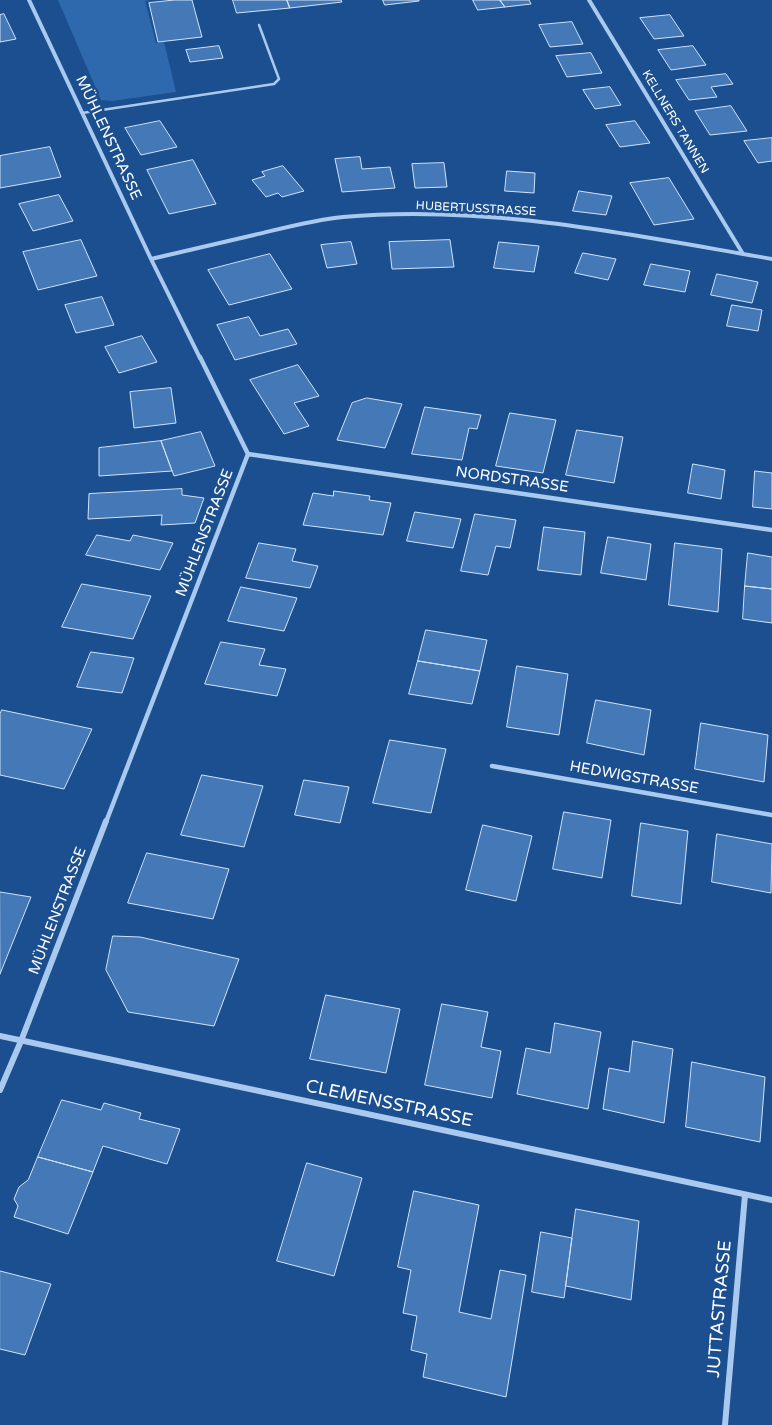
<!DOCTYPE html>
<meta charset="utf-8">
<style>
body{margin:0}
canvas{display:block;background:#1b4f8f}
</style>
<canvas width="772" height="1425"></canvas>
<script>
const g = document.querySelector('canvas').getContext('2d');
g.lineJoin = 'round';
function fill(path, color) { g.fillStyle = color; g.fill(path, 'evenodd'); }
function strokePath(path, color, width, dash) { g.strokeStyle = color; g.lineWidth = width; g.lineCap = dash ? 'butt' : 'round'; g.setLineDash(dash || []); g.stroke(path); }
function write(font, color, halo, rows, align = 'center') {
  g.font = font + ' "Varela Round",sans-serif'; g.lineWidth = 5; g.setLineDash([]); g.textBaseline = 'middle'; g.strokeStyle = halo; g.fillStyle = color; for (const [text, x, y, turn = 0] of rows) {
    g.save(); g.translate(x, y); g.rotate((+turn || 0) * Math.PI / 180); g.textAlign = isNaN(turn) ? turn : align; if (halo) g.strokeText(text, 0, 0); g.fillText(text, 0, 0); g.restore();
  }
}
fill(new Path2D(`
 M58 0H151L145 1 156 43 164 42 176 92 112 101 101 100Z`), '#2e69ad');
const building = new Path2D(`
 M175 0H192L202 37 158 42 149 3Z
 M233 0H287L290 8 237 13Z
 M287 0H341L342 2 290 8Z
 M383 0H419V1L385 5Z
 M473 0H500L505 7 478 10Z
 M500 0H529L531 4 505 7Z
 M4 14 16 39 0 42V15Z
 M670 15 684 36 654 39 640 18Z
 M572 22 583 44 550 47 539 25Z
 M219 46 223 58 190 62 186 50Z
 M693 46 706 65 671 70 658 50Z
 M591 53 602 73 567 77 556 56Z
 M726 74 733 84 711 87 717 97 689 100 676 80Z
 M610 87 621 105 595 109 583 90Z
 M731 106 747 131 710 135 695 111Z
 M160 121 177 147 141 155 125 128Z
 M635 121 650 143 620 147 606 125Z
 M772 138V161L758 163 744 141Z
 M50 147 61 177 0 188V156Z
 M360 157 362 169 390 167 395 188 342 192 335 159Z
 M193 160 216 204 169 214 147 170Z
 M444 163 447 187 415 188 412 164Z
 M283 166 304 191 282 197 278 193 266 197 252 180 265 176 262 172Z
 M507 171 535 173 534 193 505 191Z
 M669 178 694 219 654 225 630 183Z
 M579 191 612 196 606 215 573 211Z
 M59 195 73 221 33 231 19 204Z
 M81 240 97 276 38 290 23 252Z
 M450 240 454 267 392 269 389 242Z
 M351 242 357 264 327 268 321 245Z
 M499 242 539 246 534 272 494 268Z
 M583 253 616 259 608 280 575 273Z
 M270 254 292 289 229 305 208 270Z
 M651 264 690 271 685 292 644 285Z
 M717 274 758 282 752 303 711 295Z
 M102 297 114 325 76 333 65 305Z
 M732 305 762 310 758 331 727 326Z
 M249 317 260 336 288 329 297 344 235 360 217 325Z
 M142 336 157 362 119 373 105 347Z
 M298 365 319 396 294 403 309 426 284 434 250 380Z
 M171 388 176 423 134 428 130 392Z
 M367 398 402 404 385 448 337 440 352 403Z
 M425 407 481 415 477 429 469 428 462 460 412 454Z
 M510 413 556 420 543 473 496 466Z
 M577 430 623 437 614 483 566 475Z
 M201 432 215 466 174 476 161 441Z
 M161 441 172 471 99 476V448Z
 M693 464 725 470 721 499 688 493Z
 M755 471 772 473V509L753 507Z
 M182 489V495L204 498 195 523 161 525 162 515 88 519 89 494Z
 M334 491 370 496 369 500 391 503 383 535 303 525 313 493 333 496Z
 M415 512 461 519 453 548 407 541Z
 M475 514 516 520 510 548 496 546 488 575 461 571Z
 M544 527 585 532 581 575 538 570Z
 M97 535 130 541 133 535 173 543 160 570 86 555Z
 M608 537 651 544 646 580 601 573Z
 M259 543 296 549 292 561 318 566 310 588 246 578Z
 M675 543 722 549 718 612 669 605Z
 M748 553 772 557V589L745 586Z
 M82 584 151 596 133 639 62 627Z
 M745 586 772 589V623L743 619Z
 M241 587 297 598 284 631 228 621Z
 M426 630 487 640 480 671 418 661Z
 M221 642 265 649 259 665 286 669 277 696 205 684Z
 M91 652 134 658 122 693 77 687Z
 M418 661 480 671 472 704 409 694Z
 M517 666 568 674 559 735 507 727Z
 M596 700 651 710 644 755 587 743Z
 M2 710 92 729 64 789 0 775V714Z
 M701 723 768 735 764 782 695 769Z
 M390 740 446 749 431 813 373 803Z
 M202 775 263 786 244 847 181 835Z
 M304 780 349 787 340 823 295 815Z
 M564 812 611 820 602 878 553 869Z
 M641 823 688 831 681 904 632 896Z
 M483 825 532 836 516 901 466 890Z
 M717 834 772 844 771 893 712 882Z
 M147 853 229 869 213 919 128 903Z
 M0 892 31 897 0 974Z
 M113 936 140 937 239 959 214 1026 128 1012 106 970Z
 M326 995 400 1009 386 1073 310 1059Z
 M442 1004 488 1012 481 1047 501 1051 492 1098 425 1085Z
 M555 1023 601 1032 588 1109 517 1094 526 1048 550 1053Z
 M633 1041 673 1049 664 1123 603 1109 609 1068 629 1072Z
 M692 1062 765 1077 760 1142 686 1127Z
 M62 1100 101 1110 104 1103 141 1113 139 1119 180 1129 167 1164 103 1146 93 1172 38 1157Z
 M38 1157 93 1172 68 1234 14 1217 18 1206 14 1199 19 1187 28 1180Z
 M307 1163 362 1178 334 1276 277 1261Z
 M414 1191 479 1205 459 1312 491 1319 500 1270 526 1275 506 1397 423 1377 427 1354 411 1350 417 1316 403 1313 411 1270 398 1267Z
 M576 1209 639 1221 631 1300 566 1286Z
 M541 1232 572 1238 564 1298 532 1292Z
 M0 1271 51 1284 25 1355 0 1349Z`);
fill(building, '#4478b7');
strokePath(building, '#cfe3fa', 1);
strokePath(new Path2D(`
 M82 113 274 84 279 79 259 25`), '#a9c9ee', 2.5);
strokePath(new Path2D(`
 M29 0 151 259 200 358
 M589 0 743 254
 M151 259C186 251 220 243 254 235 284 228 313 220 343 217 488 204 631 235 772 259`), '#a9c9ee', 4);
strokePath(new Path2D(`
 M248 454 772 530
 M492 766 772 815
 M106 822 248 454 200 357`), '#a9c9ee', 4.5);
strokePath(new Path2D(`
 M0 1036 772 1200
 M0 1090 21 1041 106 821
 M725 1425 745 1195`), '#a9c9ee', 6);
write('12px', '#fff', '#1b4f8f', [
 ["KELLNERS TANNEN",675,122,59],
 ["HUBERTUSSTRASSE",476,209,3]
]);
write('15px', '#fff', '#1b4f8f', [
 ["MÜHLENSTRASSE",108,138,65],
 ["NORDSTRASSE",512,480,8],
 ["MÜHLENSTRASSE",205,533,-69],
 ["HEDWIGSTRASSE",634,778,10],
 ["MÜHLENSTRASSE",58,911,-69]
]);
write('18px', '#fff', '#1b4f8f', [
 ["CLEMENSSTRASSE",389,1104,12],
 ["JUTTASTRASSE",720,1309,-85]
]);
</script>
